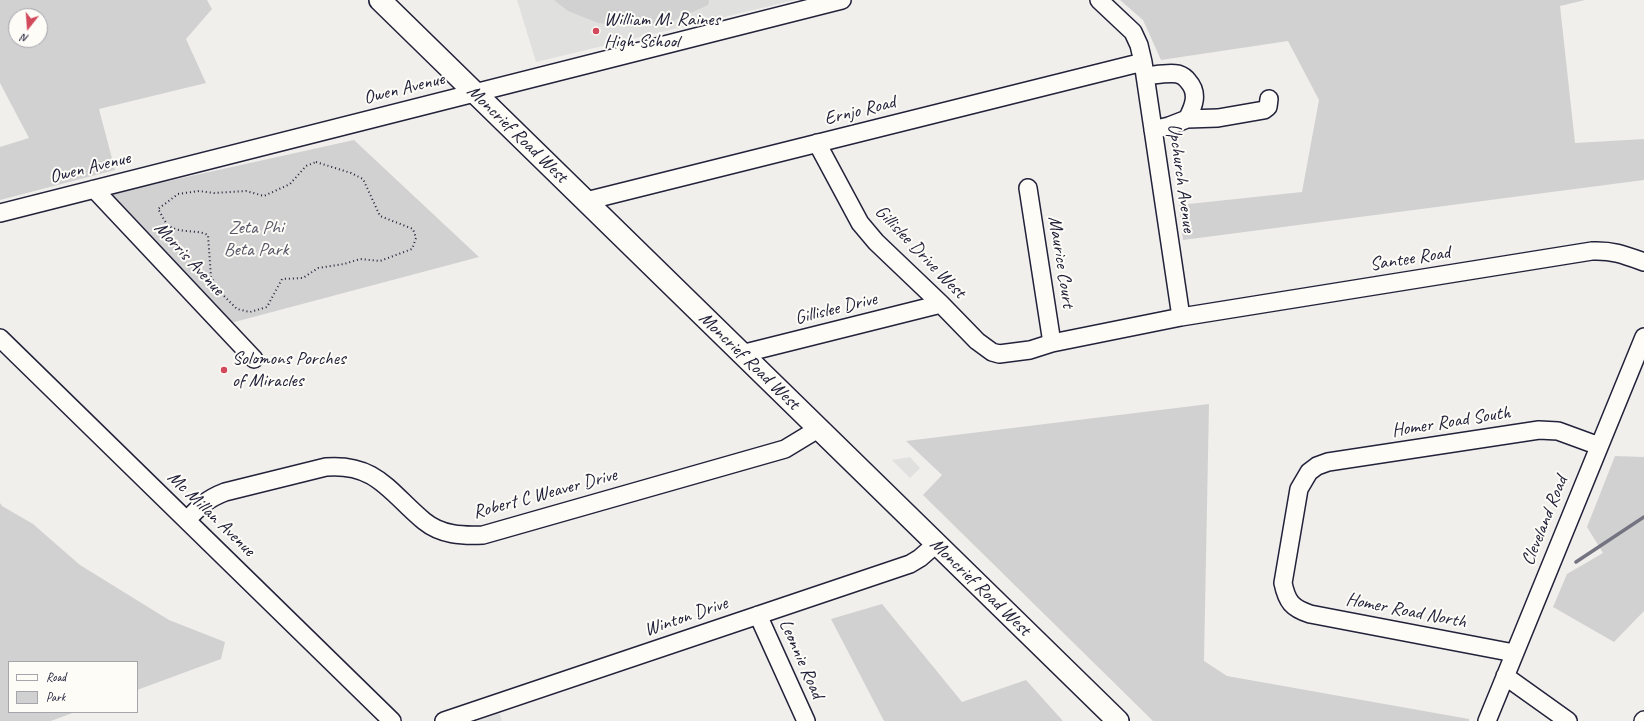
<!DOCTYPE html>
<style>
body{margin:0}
#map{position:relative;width:1644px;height:721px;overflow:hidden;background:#f0efec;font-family:Caveat,sans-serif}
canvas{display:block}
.legend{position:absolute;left:8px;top:661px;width:130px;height:52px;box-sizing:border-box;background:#fdfcf7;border:1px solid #a5a5ac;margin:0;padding:5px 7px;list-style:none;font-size:12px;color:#22223b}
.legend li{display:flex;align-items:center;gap:8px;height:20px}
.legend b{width:20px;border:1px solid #a5a5ac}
.north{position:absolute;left:8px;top:8px;width:40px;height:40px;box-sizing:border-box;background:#fdfcf7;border:1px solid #a5a5ac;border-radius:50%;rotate:197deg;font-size:11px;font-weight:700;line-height:16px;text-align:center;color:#22223b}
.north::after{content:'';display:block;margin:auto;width:14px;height:18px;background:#d1495b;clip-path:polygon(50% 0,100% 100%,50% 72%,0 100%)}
</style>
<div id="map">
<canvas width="1644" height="721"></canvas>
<ul class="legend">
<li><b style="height:5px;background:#fdfcf7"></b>Road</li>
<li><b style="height:11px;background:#d2d1d1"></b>Park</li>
</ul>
<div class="north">N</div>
</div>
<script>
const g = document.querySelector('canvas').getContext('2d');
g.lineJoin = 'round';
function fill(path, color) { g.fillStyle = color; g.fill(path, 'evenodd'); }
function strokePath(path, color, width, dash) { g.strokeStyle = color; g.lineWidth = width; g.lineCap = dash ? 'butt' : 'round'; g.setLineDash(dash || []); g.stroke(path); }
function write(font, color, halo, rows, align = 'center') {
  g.font = font + ' Caveat,sans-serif'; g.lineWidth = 4; g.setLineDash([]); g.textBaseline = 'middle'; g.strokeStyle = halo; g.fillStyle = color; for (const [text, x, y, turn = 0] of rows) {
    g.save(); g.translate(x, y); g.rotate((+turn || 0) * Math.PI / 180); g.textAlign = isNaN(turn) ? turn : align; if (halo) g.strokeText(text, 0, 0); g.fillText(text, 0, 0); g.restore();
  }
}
fill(new Path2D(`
 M517 0H795L536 62Z
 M910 457 920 468 910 478 892 460Z
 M499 711 502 721H468Z`), '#e0e0df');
fill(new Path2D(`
 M0 0H207L212 9 186 39 206 83 99 109 115 170 0 200V147L29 138 0 83ZM16 16H40V40H16Z
 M554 0H709L708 5 673 21 635 27 598 23 568 11Z
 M1120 0H1585L1560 6 1575 143 1644 139V180L1183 240 1179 205 1302 192 1319 100 1288 41 1161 60 1143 20Z
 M354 140 479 257 227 324 105 195Z
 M1209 404 1204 661 1227 676 1469 719V721H1153L923 495 942 475 906 441Z
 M1615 456 1644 457V611L1614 642 1553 607 1567 574 1603 553 1587 527Z
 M0 503 2 506 33 524 80 565 169 620 225 642 221 659 137 690V662H9V712H75L51 721H0Z
 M882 604 962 702 1026 680 1063 721H884L831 619Z`), '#d2d1d1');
strokePath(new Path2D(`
 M1576 562 1644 517`), '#737381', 3.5);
const minor = new Path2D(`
 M1099 0 1133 32 1139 45 1143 62 1181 317
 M1146 76C1156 75 1168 72 1178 74 1181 75 1186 78 1188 81 1199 93 1194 106 1187 119L1169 126 1153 130
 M1187 119 1218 118 1264 110 1268 107 1269 99
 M817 143 860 223 876 242 941 304 977 341 992 352 999 354 1030 350 1052 343 1181 317 1592 251C1613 250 1625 255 1644 262
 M1028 188 1052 343
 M94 189 254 359
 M586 201 1143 62
 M0 213 842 0
 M0 338 392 721
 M741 354 941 304
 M187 520C200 506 207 499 225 492L326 467C377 463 390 493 424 521 441 535 462 536 483 535L785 449 818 429
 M758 615 806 721
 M1514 653 1310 614C1292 608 1287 602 1283 583L1299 489 1309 472 1317 466 1328 462 1539 430 1558 431 1599 446
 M1505 676 1568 721
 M444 721 910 564 920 558 936 544
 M1487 721 1644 337
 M1643 721 1644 720`);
const major = new Path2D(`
 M380 0 1118 721`);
strokePath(minor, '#22223b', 20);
strokePath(major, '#22223b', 24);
strokePath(new Path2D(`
 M316 162 351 173 363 179 380 216 413 229 416 238 412 249 380 261 360 259 344 264 318 268 303 278 282 279 267 307 250 312 237 309 220 292 211 277 208 235C196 229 179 234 168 225 164 221 161 213 158 209L178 194 199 191 214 193 246 191 264 196 290 184 306 166Z`), '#22223b', 2, [1, 3]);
strokePath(minor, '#fdfcf7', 17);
strokePath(major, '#fdfcf7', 21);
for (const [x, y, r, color] of [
 [596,31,4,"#d1495b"],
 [224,370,4,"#d1495b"]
]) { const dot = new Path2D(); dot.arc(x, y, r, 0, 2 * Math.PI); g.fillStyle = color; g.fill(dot); strokePath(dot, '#fdfcf7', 1.5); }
write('19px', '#22223b', '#fdfcf7', [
 ["William M. Raines",604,20],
 ["High School",604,42],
 ["Solomons Porches",232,359],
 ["of Miracles",232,381]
], 'left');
write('19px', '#22223b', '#fdfcf7', [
 ["Owen Avenue",404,89,-14],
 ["Ernjo Road",860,111,-14],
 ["Moncrief Road West",517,134,44],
 ["Owen Avenue",90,168,-14],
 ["Upchurch Avenue",1181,178,82],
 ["Gillislee Drive West",920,252,46],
 ["Morris Avenue",189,259,47],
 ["Santee Road",1410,259,-9],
 ["Maurice Court",1061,262,81],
 ["Gillislee Drive",836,309,-14],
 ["Moncrief Road West",749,361,44],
 ["Homer Road South",1451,422,-9],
 ["Robert C Weaver Drive",545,494,-15],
 ["Mc Millan Avenue",211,514,44],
 ["Cleveland Road",1545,521,-68],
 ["Moncrief Road West",980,587,44],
 ["Homer Road North",1406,611,11],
 ["Winton Drive",686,617,-19],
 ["Leonnie Road",801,659,66]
]);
write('19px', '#575768', '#fdfcf7', [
 ["Zeta Phi",256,228],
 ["Beta Park",256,250]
]);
</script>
